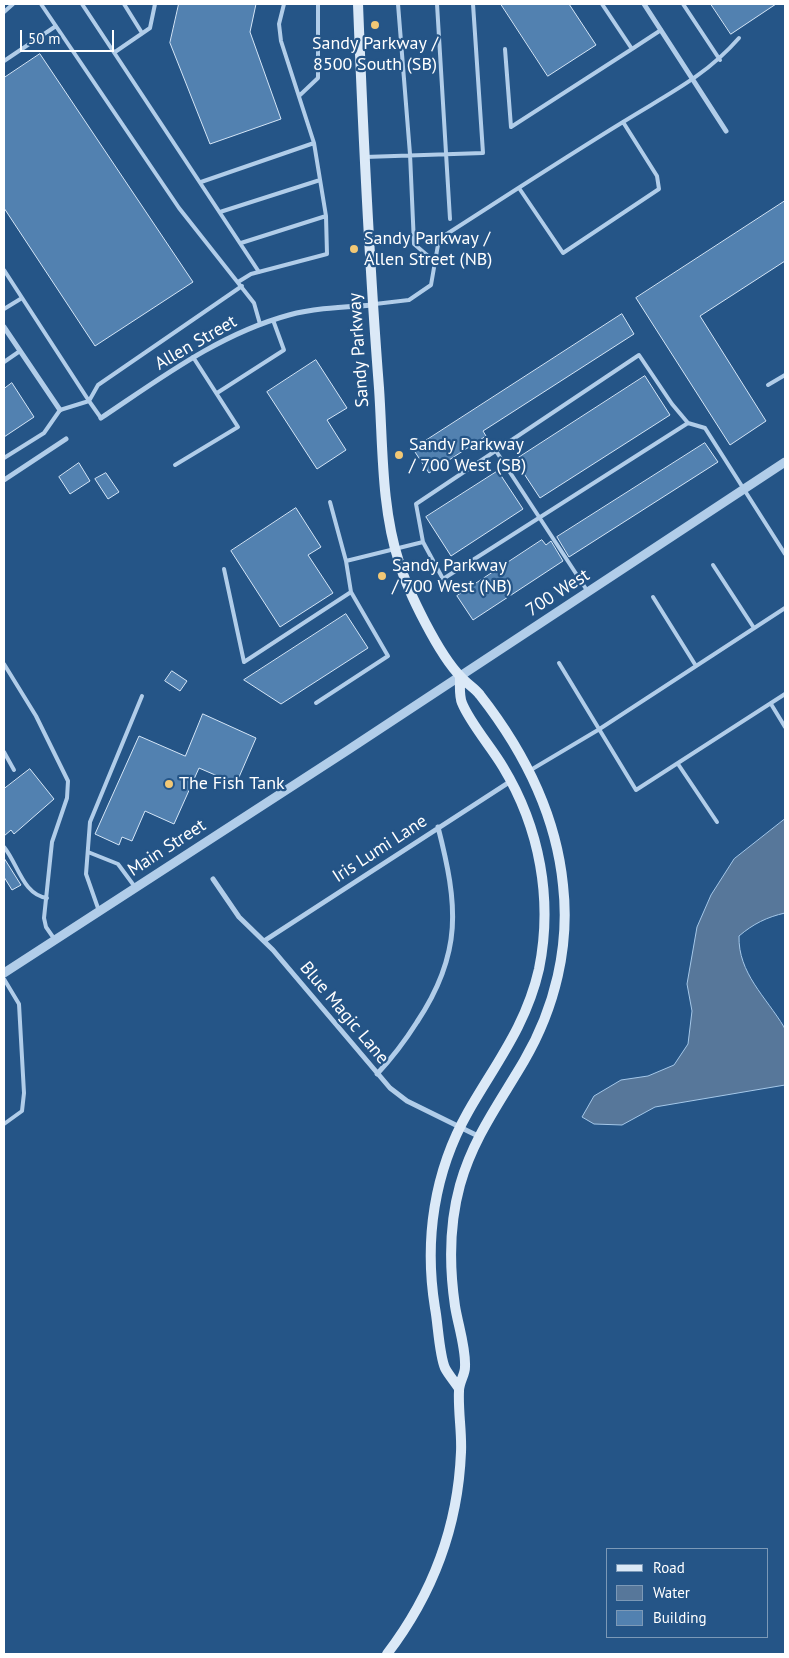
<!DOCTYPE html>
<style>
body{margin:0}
#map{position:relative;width:789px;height:1658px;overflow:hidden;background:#255587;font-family:"PT Sans",sans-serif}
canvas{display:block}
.frame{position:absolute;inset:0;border:5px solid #fff;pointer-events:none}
.legend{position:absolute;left:606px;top:1548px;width:162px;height:90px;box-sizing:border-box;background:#255587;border:1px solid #7c99b7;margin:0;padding:6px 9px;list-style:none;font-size:15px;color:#fff}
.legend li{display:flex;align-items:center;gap:10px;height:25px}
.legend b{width:25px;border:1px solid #7c99b7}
.scale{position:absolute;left:20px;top:30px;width:94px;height:22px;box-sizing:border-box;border:2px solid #fff;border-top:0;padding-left:6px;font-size:15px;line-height:18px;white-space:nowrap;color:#fff;-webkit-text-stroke:4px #255587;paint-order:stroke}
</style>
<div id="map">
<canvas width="789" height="1658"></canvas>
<div class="frame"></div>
<ul class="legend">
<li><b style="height:6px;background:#dbe9f7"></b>Road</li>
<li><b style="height:14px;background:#57779a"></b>Water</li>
<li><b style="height:14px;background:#5281b0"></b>Building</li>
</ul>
<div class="scale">50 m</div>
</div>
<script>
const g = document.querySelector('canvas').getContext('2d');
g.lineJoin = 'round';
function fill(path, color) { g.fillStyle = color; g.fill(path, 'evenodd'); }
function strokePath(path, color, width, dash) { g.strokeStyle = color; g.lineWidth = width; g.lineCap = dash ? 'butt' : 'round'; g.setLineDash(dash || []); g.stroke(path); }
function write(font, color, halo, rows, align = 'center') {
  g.font = font + ' "PT Sans",sans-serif'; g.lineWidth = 4.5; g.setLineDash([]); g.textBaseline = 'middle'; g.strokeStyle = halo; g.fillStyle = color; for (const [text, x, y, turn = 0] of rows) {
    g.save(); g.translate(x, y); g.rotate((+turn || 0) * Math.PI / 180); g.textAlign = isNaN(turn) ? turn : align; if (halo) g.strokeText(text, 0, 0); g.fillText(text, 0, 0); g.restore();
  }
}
const water = new Path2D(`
 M785 819V913C767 917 753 924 739 936 738 973 766 997 784 1027 787 1032 785 1075 785 1085L655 1107 622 1125 594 1124 582 1117 594 1096 621 1080 648 1076 674 1065 688 1044 692 1011 687 984 697 927 711 895 734 859Z`);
fill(water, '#57779a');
strokePath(water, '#a5c8e9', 1);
const building = new Path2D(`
 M179 4H256L250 32 281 119 210 144 170 43Z
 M501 4H569L596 45 548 76Z
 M711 4H776L731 34Z
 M40 54 193 282 95 346 4 208V78Z
 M785 201V261L700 316 766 421 730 445 636 298Z
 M622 314 634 334 483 431 486 436 429 473 413 449Z
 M316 360 347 408 327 420 346 450 317 469 267 392Z
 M645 376 670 415 540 498 515 460Z
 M12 383 34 417 4 437V389Z
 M705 443 718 462 569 557 557 537Z
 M79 463 90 481 70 494 59 477Z
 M498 471 523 509 451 556 426 517Z
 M106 473 119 492 108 499 95 479Z
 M296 508 321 547 308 555 333 593 280 627 231 551Z
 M542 540 546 545 551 541 563 561 473 620 457 596Z
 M346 614 368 648 281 704 244 680Z
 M172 671 187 681 180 691 165 681Z
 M203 714 256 738 236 784 199 768 174 824 145 811 132 841 122 837 119 845 95 834 139 736 185 756Z
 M30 769 54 799 14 834 11 830 4 836V789Z
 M4 858 21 885 12 890 4 877Z`);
fill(building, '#5281b0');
strokePath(building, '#d5e6f7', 1);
strokePath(new Path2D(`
 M41 4 179 208 254 303 260 324
 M82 4 259 272
 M124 4 142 33
 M398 4 410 154 414 244 434 261
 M437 4 450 219
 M683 4 720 60
 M4 12 13 4
 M505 49 511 127 632 49 602 4
 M632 49 661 30
 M115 52 150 28 155 4
 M4 61 56 26
 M299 96 318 78V4
 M365 157 483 153 473 4
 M201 182 314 143
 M519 188 563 253 659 189 657 176 623 122
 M220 212 320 180
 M241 243 326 216
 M4 270 89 401 98 385 242 286
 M238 282 251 274 327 254 326 216 314 143 281 41 279 24 284 4
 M375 304 409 300 431 285 439 239C500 200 561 160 623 122 666 95 705 77 739 38
 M4 309 22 298
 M4 362 20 351
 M768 385 785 375
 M217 393 284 350 273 320
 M688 423 443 579 423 542 416 504 639 355 672 404 688 423 705 428 785 554
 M496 451 588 592
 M4 458 44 433 60 410 89 401 101 418
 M175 465 238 427 193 357
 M330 502 346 561 423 542
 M713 565 754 628
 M224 569 244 662 351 592
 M653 597 696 666
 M559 663 636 790 785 694
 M4 664 36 716 68 781 67 798 52 842 44 918 46 927 55 940
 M316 703 388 656 351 592 346 561
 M771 704 785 727
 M4 752 14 770
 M678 764 717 822
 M529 771 598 730 785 608
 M4 847C18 864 23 895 47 898
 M88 852 118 864 135 887
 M99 911 86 874 90 822 142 696
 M4 979 19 1004 24 1093 22 1111 4 1124`), '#b1cde9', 4);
strokePath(new Path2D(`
 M644 4 726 131
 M4 327 60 410
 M101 418C161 378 219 334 289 315 315 308 345 307 372 305
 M4 480 66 439
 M213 879 239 917 273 950 390 1088 407 1101 478 1136
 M264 941 511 781
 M377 1074C393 1057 405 1041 417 1022 463 953 458 905 438 827`), '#b1cde9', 5);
strokePath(new Path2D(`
 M4 973 348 750 785 462`), '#b1cde9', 9);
strokePath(new Path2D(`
 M358 4C363 132 369 260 379 388 383 445 381 507 399 562 408 592 439 655 461 677 467 684 475 688 480 695 523 750 556 814 563 885 570 946 555 1008 524 1061 500 1102 473 1138 460 1185 449 1225 449 1265 455 1306 458 1325 466 1348 465 1367 465 1375 459 1382 459 1391 458 1412 462 1432 461 1452 458 1527 432 1595 387 1654
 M458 1387C454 1381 448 1374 445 1368 439 1354 438 1323 435 1308 424 1240 434 1172 468 1112 496 1063 526 1026 539 969 553 900 540 828 503 767 492 748 470 723 462 703 459 696 460 685 460 677`), '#dbe9f7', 10);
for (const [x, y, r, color] of [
 [375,25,5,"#f2c875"],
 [354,249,5,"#f2c875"],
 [399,455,5,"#f2c875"],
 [382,576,5,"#f2c875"],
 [169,784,5,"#f2c875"]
]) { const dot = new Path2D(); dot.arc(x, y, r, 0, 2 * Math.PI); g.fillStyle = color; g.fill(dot); strokePath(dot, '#255587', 2); }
write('18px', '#fff', '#255587', [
 ["Sandy Parkway /",375,44,"center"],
 ["8500 South (SB)",375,65,"center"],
 ["Sandy Parkway /",364,239],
 ["Allen Street (NB)",364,260],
 ["Sandy Parkway",409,445],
 ["/ 700 West (SB)",409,466],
 ["Sandy Parkway",392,566],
 ["/ 700 West (NB)",392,587],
 ["The Fish Tank",179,784]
], 'left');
write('18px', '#fff', '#255587', [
 ["Allen Street",196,343,-30],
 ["Sandy Parkway",359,350,-94],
 ["700 West",558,593,-33],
 ["Main Street",167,848,-33],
 ["Iris Lumi Lane",380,849,-33],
 ["Blue Magic Lane",344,1013,50]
]);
</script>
